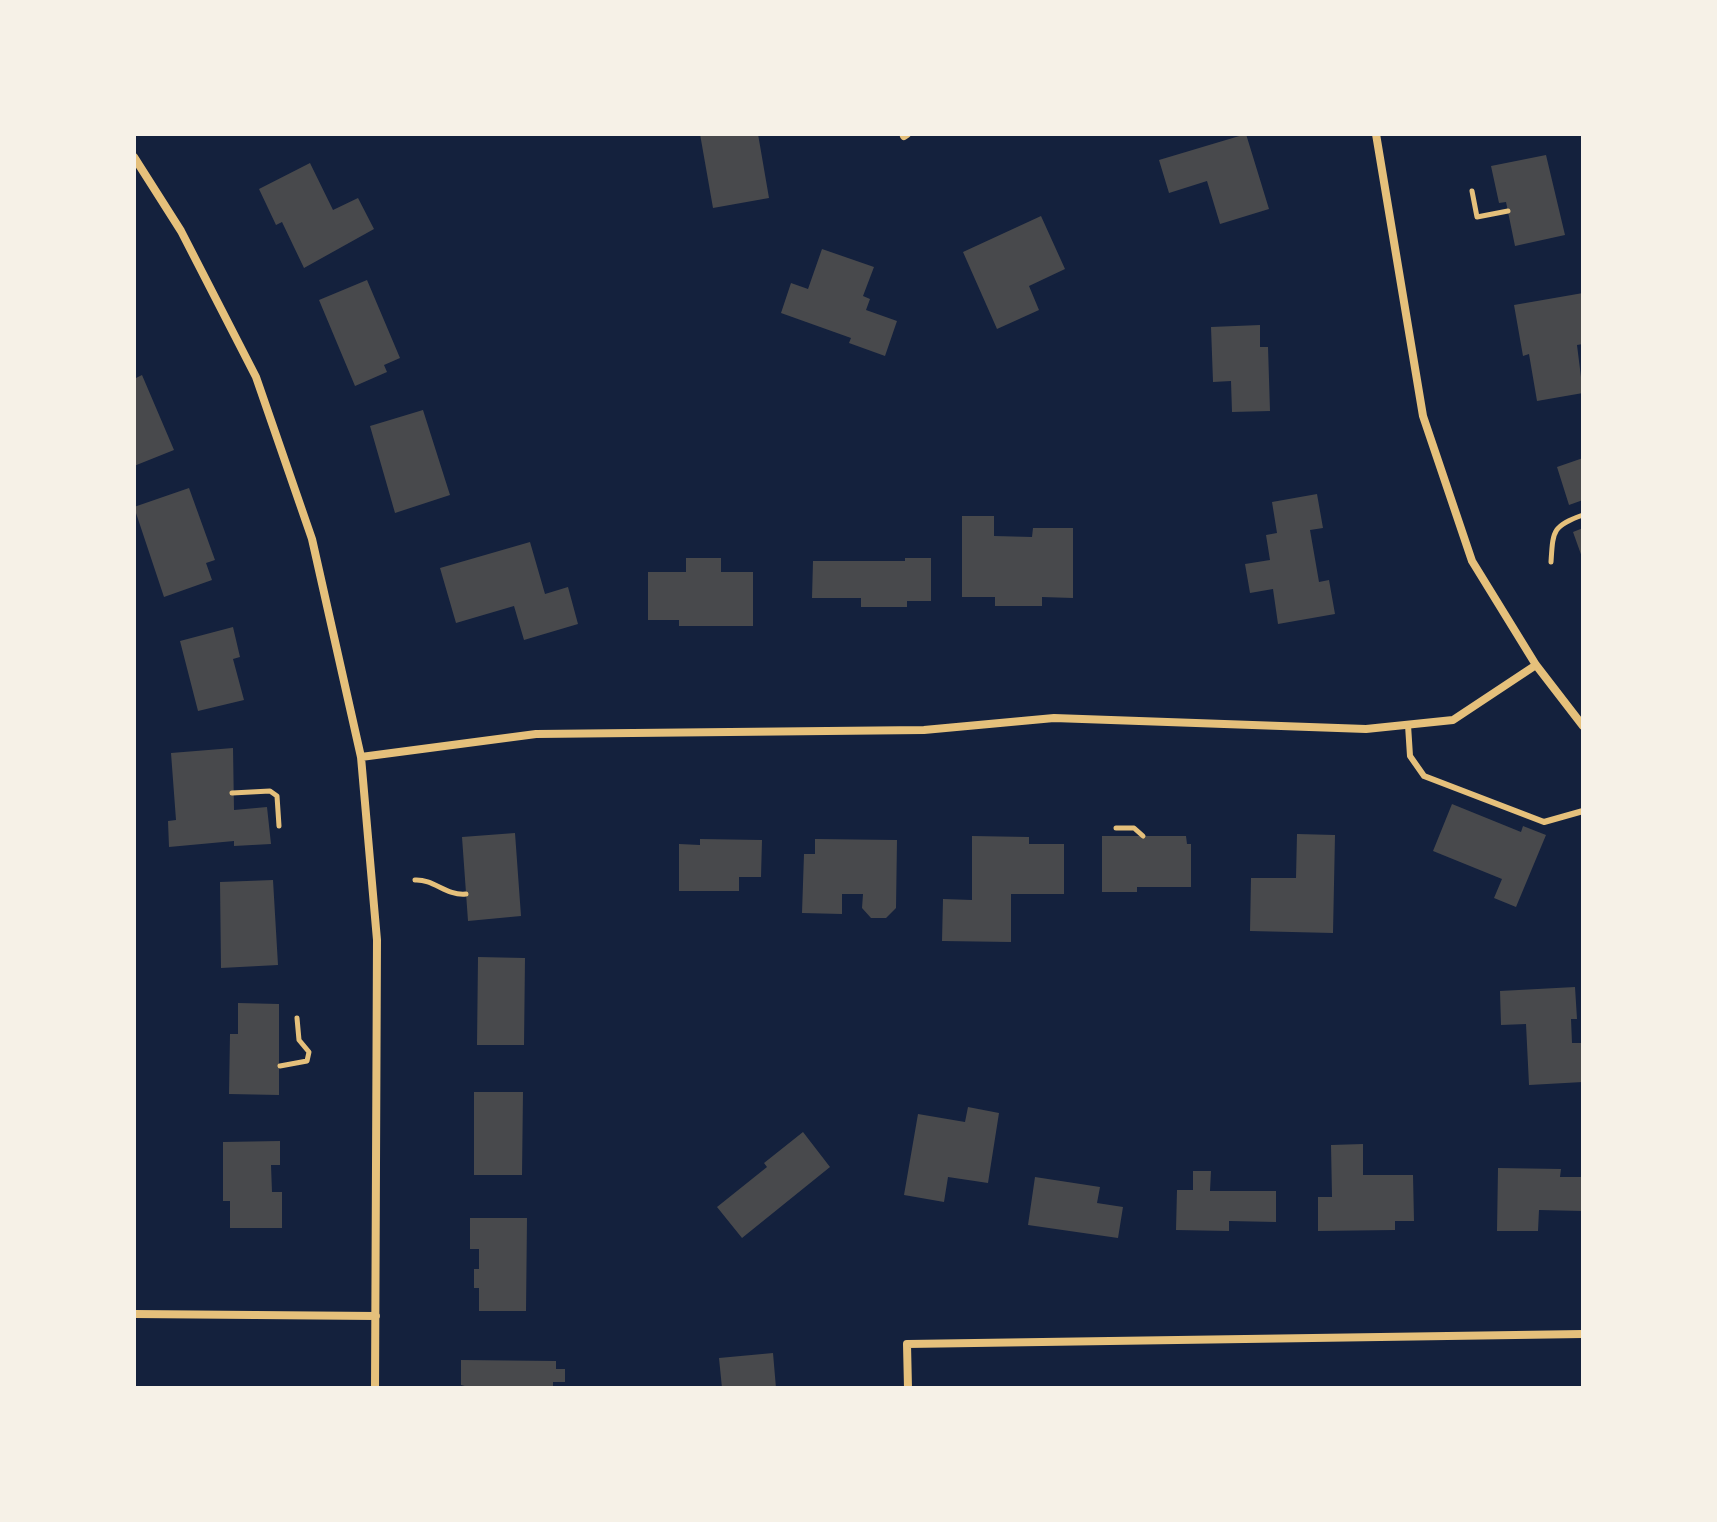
<!DOCTYPE html>
<style>
body{margin:0}
#map{position:relative;width:1717px;height:1522px;overflow:hidden;background:#14213d;font-family:Cabin,sans-serif}
canvas{display:block}
.frame{position:absolute;inset:0;border:136px solid #f6f1e7;pointer-events:none}
</style>
<div id="map">
<canvas width="1717" height="1522"></canvas>
<div class="frame"></div>
</div>
<script>
const g = document.querySelector('canvas').getContext('2d');
g.lineJoin = 'round';
function fill(path, color) { g.fillStyle = color; g.fill(path, 'evenodd'); }
function strokePath(path, color, width, dash) { g.strokeStyle = color; g.lineWidth = width; g.lineCap = dash ? 'butt' : 'round'; g.setLineDash(dash || []); g.stroke(path); }
fill(new Path2D(`
 M700 134H758L769 198 713 208Z
 M1246 134 1269 209 1220 224 1207 181 1169 193 1159 160Z
 M1546 155 1565 235 1515 246 1506 202 1499 203 1491 166Z
 M310 163 333 210 358 198 374 229 304 268 282 222 276 225 259 189Z
 M1041 216 1065 269 1029 286 1039 310 997 329 963 252Z
 M822 249 874 267 863 296 870 299 866 310 897 321 885 356 849 343 851 338 781 313 791 283 808 289Z
 M367 280 400 358 384 365 387 372 355 386 319 300Z
 M1583 293V344L1577 345 1583 393 1537 401 1529 354 1523 356 1514 305Z
 M1260 325V347H1268L1270 411 1232 412 1231 381 1213 382 1211 327Z
 M142 375 174 450 134 466V379Z
 M423 410 450 495 395 513 370 426Z
 M1583 458V500L1569 505 1557 467Z
 M189 488 215 560 206 563 212 580 164 597 134 507Z
 M1317 494 1323 528 1310 530 1319 582 1329 580 1335 614 1278 624 1273 589 1250 593 1245 564 1270 560 1266 535 1277 533 1272 502Z
 M962 516H994V536L1032 537 1033 528H1073V598L1042 597V606H995V597H962Z
 M1583 528V560L1573 532Z
 M530 542 545 594 568 587 578 624 524 640 514 606 456 623 440 568Z
 M686 558H721V572H753V626H679V620H648V572H686Z
 M905 558H931V601H907V607H861V598H812L813 561H905Z
 M233 627 240 657 233 659 244 700 198 711 180 641Z
 M233 748 234 810 267 807 271 844 234 846V841L169 847 168 821 176 820 171 753Z
 M1452 804 1521 832 1523 826 1546 835 1516 907 1494 898 1502 879 1433 851Z
 M515 833 521 916 468 921 462 837Z
 M1297 834 1335 835 1333 933 1250 931 1251 878H1296Z
 M972 836 1029 837V844H1064V894H1011V942L942 941 943 899 972 900Z
 M1102 836H1186L1187 844H1191V887H1137V892H1102Z
 M700 839 762 840 761 877H739V891H679V844L700 845Z
 M815 839 897 840 896 908 886 918H871L862 908 863 894H842V914L802 913 804 854H815Z
 M273 880 278 965 221 968 220 882Z
 M478 957 525 958 524 1045H477Z
 M1575 987 1577 1019H1571L1572 1043H1583V1082L1529 1085 1526 1024 1501 1025 1500 991Z
 M238 1003 279 1004V1095L229 1094 230 1034H238Z
 M474 1092H523L522 1175H474Z
 M968 1107 999 1113 988 1183 948 1177 944 1202 904 1195 918 1114 965 1122Z
 M803 1132 830 1167 742 1238 717 1207 767 1167 764 1163Z
 M280 1141V1165H271L272 1192H282V1228H230V1201H223V1142Z
 M1363 1144V1175H1413L1414 1221H1395V1230L1318 1231V1197H1332L1331 1145Z
 M1498 1168 1561 1169 1560 1177H1583V1211L1539 1210 1538 1231H1497Z
 M1193 1171H1211L1210 1191H1276V1222L1229 1221V1231L1176 1230 1177 1190H1193Z
 M1035 1177 1100 1187 1097 1203 1123 1207 1118 1238 1028 1225Z
 M470 1218H527L526 1311H479V1288H474V1269H479V1249H470Z
 M773 1353 776 1388H722L719 1358Z
 M461 1360 556 1361V1369H565V1382H553V1388H472L461 1385Z`), '#48494c');
strokePath(new Path2D(`
 M1472 191 1477 217 1508 211
 M1551 562C1553 531 1552 526 1583 515
 M232 793 270 791 277 796 279 826
 M1116 828H1134L1143 836
 M415 880C434 879 446 896 466 894
 M280 1066 307 1061 309 1052 299 1040 297 1018`), '#e5c07b', 5);
strokePath(new Path2D(`
 M1408 725 1410 756 1424 776 1544 822 1583 811`), '#e5c07b', 6);
strokePath(new Path2D(`
 M1376 134 1423 416 1472 561 1536 665 1583 726
 M904 136 907 134
 M134 157 181 231 256 377 312 539 361 757 377 940 375 1388
 M361 757 536 734 924 730 1054 718 1366 729 1453 720 1536 665
 M134 1314 376 1316
 M908 1388 907 1344 1583 1334`), '#e5c07b', 8);
</script>
